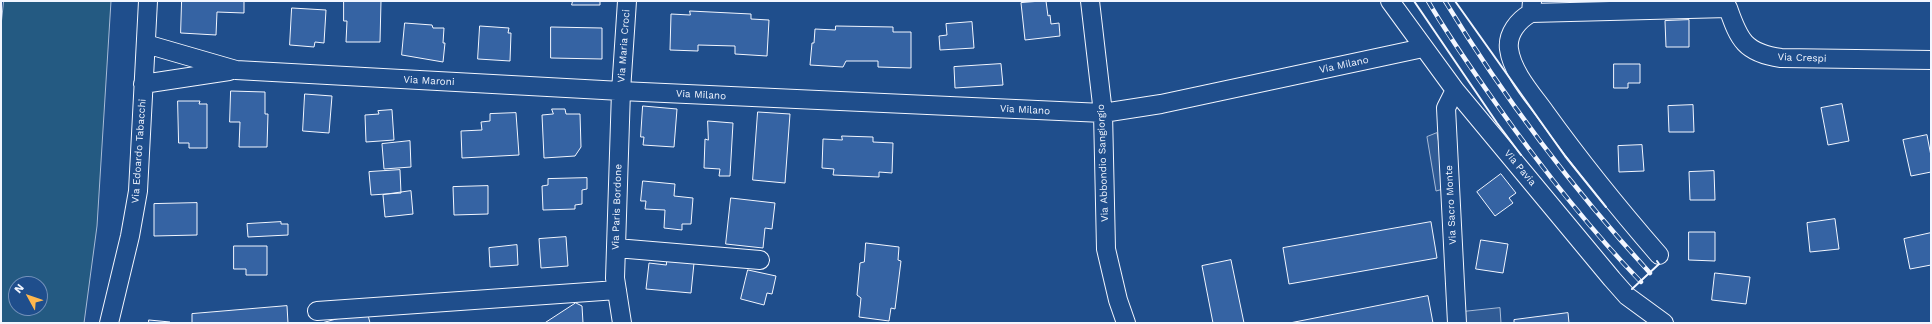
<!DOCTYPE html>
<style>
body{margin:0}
#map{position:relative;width:1932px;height:324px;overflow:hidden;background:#1f4e8c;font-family:"Work Sans",sans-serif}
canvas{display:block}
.frame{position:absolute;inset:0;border:2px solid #f2f6ff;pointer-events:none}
.north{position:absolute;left:8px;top:276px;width:40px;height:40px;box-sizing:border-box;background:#1f4e8c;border:1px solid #7391ba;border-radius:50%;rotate:310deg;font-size:11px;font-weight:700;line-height:16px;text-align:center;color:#f2f6ff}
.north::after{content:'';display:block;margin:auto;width:14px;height:18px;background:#ffb74d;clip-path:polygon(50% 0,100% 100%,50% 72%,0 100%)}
</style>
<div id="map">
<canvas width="1932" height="324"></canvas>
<div class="frame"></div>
<div class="north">N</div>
</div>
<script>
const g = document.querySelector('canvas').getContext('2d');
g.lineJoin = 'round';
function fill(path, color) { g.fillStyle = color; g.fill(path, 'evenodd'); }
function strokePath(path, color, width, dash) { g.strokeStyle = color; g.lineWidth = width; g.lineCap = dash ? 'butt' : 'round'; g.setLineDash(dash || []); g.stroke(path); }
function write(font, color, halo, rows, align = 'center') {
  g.font = font + ' "Work Sans",sans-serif'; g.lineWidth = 3; g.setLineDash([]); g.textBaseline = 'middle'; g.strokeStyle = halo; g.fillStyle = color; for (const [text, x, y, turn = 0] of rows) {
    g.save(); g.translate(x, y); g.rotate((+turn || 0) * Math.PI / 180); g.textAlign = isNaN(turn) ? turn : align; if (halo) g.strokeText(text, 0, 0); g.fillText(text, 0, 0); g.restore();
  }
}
const green = new Path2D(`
 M4 1H111L97 226 84 323H1V26ZM16 284H40V308H16Z`);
fill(green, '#245a82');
strokePath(green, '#a8bbd7', 1);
const parking = new Path2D(`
 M1437 133 1447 188 1436 191 1427 137Z
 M1500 308 1501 323H1462V312Z`);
fill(parking, '#305b95');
strokePath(parking, '#a8bbd7', 1);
const building = new Path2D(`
 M182 1H244V13L217 12 216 35 181 33Z
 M344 1H381L380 42H346L347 21H344Z
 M573 1H600V5H572Z
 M1046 1 1048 16 1050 15 1051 24 1059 23 1060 36 1025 40 1021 3Z
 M292 8 326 10 324 43 315 42 314 47 290 45Z
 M690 11 751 14V19L769 20 767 56 735 54V46L698 45V51L670 50 671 14 690 15Z
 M1689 20V47H1666L1665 21Z
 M972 22 974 48 940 50 939 36 947 35 946 24Z
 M405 23 432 25 433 28H444L443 43H445L443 62 402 55Z
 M480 26 509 28 508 33H511L510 61 478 59Z
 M836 26 893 27V32H911V68L878 67V61H846L843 67 810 65 812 43H814L815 29 835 30Z
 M551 27 602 28V59L551 58Z
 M1001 64 1003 85 955 88 954 67Z
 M1614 64H1640V83H1628V88H1614Z
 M231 91 265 92V114H268L267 147H239L240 122H230Z
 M305 94 332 96 329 133 303 131Z
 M178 101H200L199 104H207V148H189V143H179Z
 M1842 104 1849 141 1828 145 1821 108Z
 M1693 105 1694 132H1669L1668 106Z
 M643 106 677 109 674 147 643 145 644 137H641Z
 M552 109H565L566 114H580L581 147 575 156 544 158 542 115 553 114Z
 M392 110 394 140 366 142 365 115 379 114 378 111Z
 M758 112 790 114 785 183 753 180Z
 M516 113 519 155 462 158 461 131 482 130 481 122 490 121V114Z
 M708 121 733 123 730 176H719L720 169 704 168 705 139 708 140Z
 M1927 135 1931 156V172L1911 176 1903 140Z
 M842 136 873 137V142L893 143 892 173 879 172V177L833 175 834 169 822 168 823 139 842 140Z
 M410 141 411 167 384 169 382 144Z
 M1642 145 1644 171 1619 172 1618 146Z
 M400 170 401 193 371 195 369 172Z
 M1714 171 1715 200H1690L1689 172Z
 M1501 174 1516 193 1509 198 1513 203 1495 216 1477 192Z
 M587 178V189L582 190V204L575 205V209L543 210 542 186 548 185V179Z
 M643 181 675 184 674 196 693 198 691 224H682V230L664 228 665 210 645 209 646 201H641Z
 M488 186V214L454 215 453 187Z
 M411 191 413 214 385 217 383 195Z
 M731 198 775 203 772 229 765 228 763 248 726 244Z
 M197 203V235L154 236V204Z
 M1835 219 1839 249 1810 252 1807 223Z
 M281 222V224H288V235L248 237 247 224Z
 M1431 222 1437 258 1289 284 1283 248Z
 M1689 232H1715V261L1689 260Z
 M1931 233V265L1910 269 1904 239Z
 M566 237 568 266 541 268 539 239Z
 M1481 240 1508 244 1503 273 1476 269Z
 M866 243 899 247 898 260 901 261 895 309 891 308 889 321 859 317 861 298 857 295 860 263 864 262Z
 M517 245 518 265 490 267 489 248Z
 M234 246H267V275H246V269H234Z
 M667 260 694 263 691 293 646 289 649 263 666 265Z
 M1231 260 1244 323H1213L1202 266Z
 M748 270 776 276 772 294 767 293 764 305 741 299Z
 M1715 273 1750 277 1746 304 1712 300Z
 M1428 296 1433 323H1290Z
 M576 303 582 306 583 323H545Z
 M287 306 288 323H192V314Z
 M367 311 370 323H322Z
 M1568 313 1569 323H1514V320Z
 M149 320 170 322 169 323H149Z`);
fill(building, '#3563a3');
strokePath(building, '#f2f6ff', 1);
const minor = new Path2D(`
 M1090 1 1103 113 1106 249 1118 300 1126 323
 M1390 1 1455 90 1612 279 1627 296 1664 323
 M1532 1 1531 13 1728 8C1739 40 1745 53 1781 58L1931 60
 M1531 13C1518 20 1507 34 1509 49 1512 72 1532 94 1545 112 1581 162 1619 209 1659 255
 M146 44 236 70 621 91 1103 113 1161 104 1423 48
 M143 84 229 71
 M1455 90 1446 108 1457 323
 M616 248 760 260
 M317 311 617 290
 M109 323 130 236 138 191 148 1
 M622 323 615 278 621 91 627 1`);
strokePath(minor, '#f2f6ff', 20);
strokePath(minor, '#1f4e8c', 18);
const rail = new Path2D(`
 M1428 1C1449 37 1473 71 1497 105 1541 167 1588 227 1641 282
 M1445 1C1504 98 1573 189 1650 273`);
strokePath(rail, '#f2f6ff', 4.5);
strokePath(rail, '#1f4e8c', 3, [9]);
strokePath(new Path2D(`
 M1414 1 1497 123 1521 155
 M1455 1 1565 156 1606 207
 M1632 289 1659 264 1657 261`), '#f2f6ff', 2);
write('10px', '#f2f6ff', '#1f4e8c', [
 ["Via Maria Croci",624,46,-86],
 ["Via Crespi",1802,58,2],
 ["Via Milano",1344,65,-12],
 ["Via Maroni",429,81,3],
 ["Via Milano",701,95,3],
 ["Via Milano",1025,110,3],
 ["Via Edoardo Tabacchi",139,151,-86],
 ["Via Abbondio Sangiorgio",1103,163,-92],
 ["Via Pavia",1520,168,50],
 ["Via Sacro Monte",1451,205,-93],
 ["Via Paris Bordone",617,207,-88]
]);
</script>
